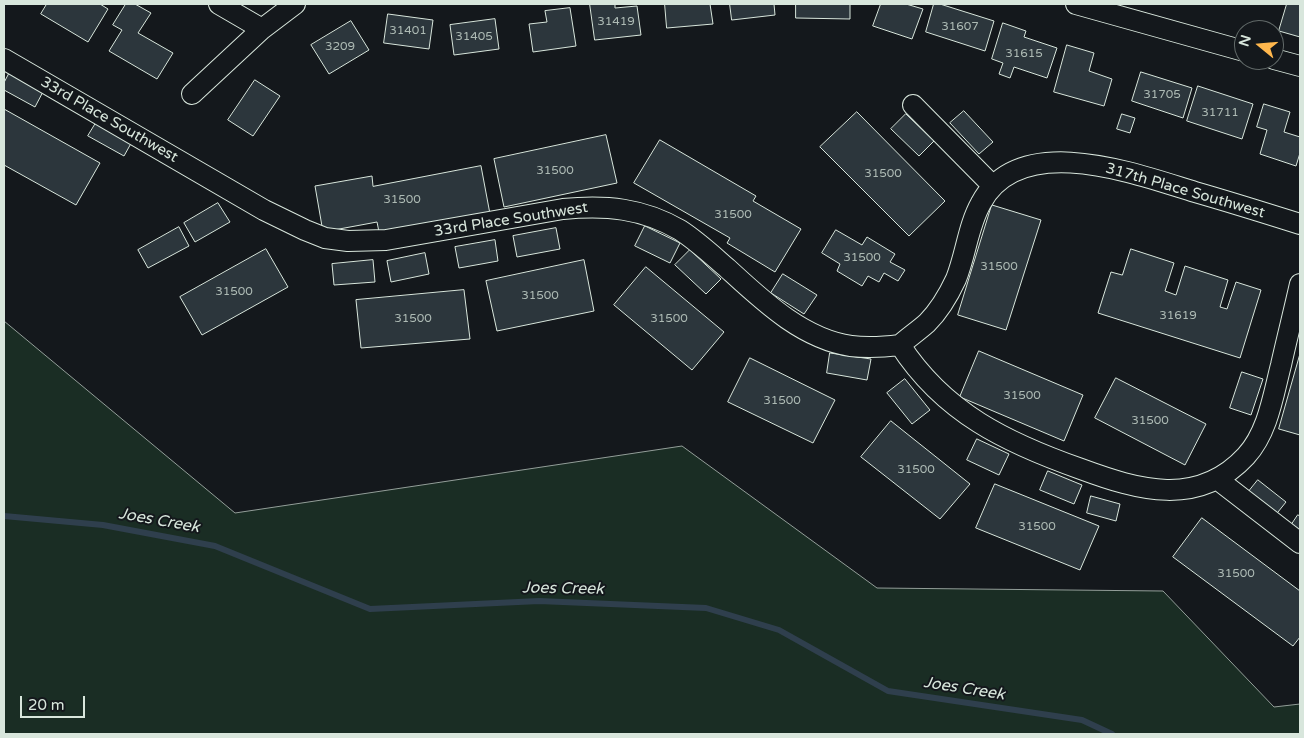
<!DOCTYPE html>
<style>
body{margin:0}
#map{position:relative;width:1304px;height:738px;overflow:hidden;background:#14181c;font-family:"Varela Round",sans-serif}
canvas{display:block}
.frame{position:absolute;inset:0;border:5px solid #d8e6dc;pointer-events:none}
.north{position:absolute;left:1234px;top:20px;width:50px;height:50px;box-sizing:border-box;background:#14181c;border:1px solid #626a69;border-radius:50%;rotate:287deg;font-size:14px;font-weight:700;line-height:20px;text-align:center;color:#d8e6dc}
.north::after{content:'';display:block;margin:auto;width:18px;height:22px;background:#ffb74d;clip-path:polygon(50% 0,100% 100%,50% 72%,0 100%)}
.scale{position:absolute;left:20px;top:696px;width:65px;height:22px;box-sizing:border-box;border:2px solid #d8e6dc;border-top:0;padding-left:6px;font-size:15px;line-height:18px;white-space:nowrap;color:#d8e6dc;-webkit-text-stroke:4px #14181c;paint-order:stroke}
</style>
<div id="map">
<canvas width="1304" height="738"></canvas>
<div class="frame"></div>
<div class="north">N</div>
<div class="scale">20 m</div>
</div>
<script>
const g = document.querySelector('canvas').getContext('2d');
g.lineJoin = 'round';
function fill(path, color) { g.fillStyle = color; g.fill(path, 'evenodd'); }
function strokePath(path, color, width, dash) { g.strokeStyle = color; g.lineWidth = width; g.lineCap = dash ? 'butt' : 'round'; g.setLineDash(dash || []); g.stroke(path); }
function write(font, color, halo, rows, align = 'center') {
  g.font = font + ' "Varela Round",sans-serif'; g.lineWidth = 4; g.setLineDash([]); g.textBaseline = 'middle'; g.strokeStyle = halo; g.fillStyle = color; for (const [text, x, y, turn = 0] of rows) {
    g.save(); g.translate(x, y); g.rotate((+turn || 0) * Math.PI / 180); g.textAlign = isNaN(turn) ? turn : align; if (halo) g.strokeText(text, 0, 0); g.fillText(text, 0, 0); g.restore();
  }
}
const green = new Path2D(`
 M4 321 235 513 682 446 877 588 1163 591 1274 707 1300 704V734H4Z`);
fill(green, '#1a2d24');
strokePath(green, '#939e99', 1);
strokePath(new Path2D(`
 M4 516 103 525 215 546 370 609 539 601 706 608 779 630 888 691 1082 720 1112 734`), '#2f3f4d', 6);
const building = new Path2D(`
 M47 4H100L108 9 88 42 41 14Z
 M126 4H135L151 13 138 33 173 53 157 79 109 51 122 30 113 25Z
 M590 4H615V8L637 6 641 35 595 40Z
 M665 4H710L713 24 667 28Z
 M730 4H774L775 15 732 20Z
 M796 4H850V19L796 18Z
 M881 4H906L923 9 912 39 873 26Z
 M934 4H940L994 21 985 51 926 32Z
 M1287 4H1300V37L1279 31Z
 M570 8 576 46 533 52 529 24 547 22 545 11Z
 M388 14 433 20 429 49 384 43Z
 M495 19 499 49 454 55 450 25Z
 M351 21 369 50 329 74 311 45Z
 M1003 23 1026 31 1024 37 1057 48 1047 78 1014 67 1010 78 999 74 1003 63 992 59Z
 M1067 45 1094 53 1089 71 1112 79 1104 106 1054 92Z
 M11 70 45 88 35 107 4 90V83Z
 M1141 72 1192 88 1183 118 1132 101Z
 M255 80 280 96 253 136 228 120Z
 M1198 86 1253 104 1242 139 1187 121Z
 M1264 104 1290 112 1284 132 1300 137V153L1296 166 1260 154 1267 130 1257 127Z
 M4 109 100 163 76 205 4 165Z
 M964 111 993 142 979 154 950 123Z
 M857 112 945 201 909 236 820 147Z
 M906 114 934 141 919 156 891 129Z
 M1122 114 1135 118 1130 133 1117 129Z
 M99 118 134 138 124 156 88 136Z
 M606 135 617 183 504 207 494 159Z
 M660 140 756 196 753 201 801 229 775 272 727 243 730 238 634 183Z
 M481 166 490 214 379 232 377 222 323 232 315 186 372 176 373 186Z
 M218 203 230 222 195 242 184 223Z
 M992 205 1041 220 1006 330 958 315Z
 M645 226 680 243 670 263 635 246Z
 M179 227 189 246 148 268 138 250Z
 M556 228 560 249 517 257 513 236Z
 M836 230 862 245 867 237 895 254 890 262 905 270 898 281 884 273 879 282 868 276 862 286 837 271 840 264 822 253Z
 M495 240 498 261 459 268 455 247Z
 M266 249 288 287 202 335 180 297Z
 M1131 249 1174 263 1165 291 1176 295 1185 266 1228 280 1220 307 1227 309 1236 282 1261 290 1240 358 1098 313 1111 272 1122 275Z
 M690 250 721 279 706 294 675 265Z
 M425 253 429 274 391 282 387 261Z
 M373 260 375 282 334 285 332 264Z
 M584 260 594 311 497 331 486 281Z
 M646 267 724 332 692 370 614 305Z
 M783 274 817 295 804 314 771 293Z
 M464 290 470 339 361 348 356 300Z
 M979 351 1083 395 1064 441 960 397Z
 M830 353 871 359 867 380 827 373Z
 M1300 354V435L1279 429Z
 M750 358 835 400 813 443 728 402Z
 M1242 372 1263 379 1251 415 1230 408Z
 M1116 378 1206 424 1185 465 1095 418Z
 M905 379 930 410 912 424 887 393Z
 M891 421 970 484 940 519 861 457Z
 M977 439 1009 454 999 475 967 460Z
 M1048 471 1082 485 1074 504 1040 490Z
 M1258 480 1286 502 1274 517 1246 495Z
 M995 484 1099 526 1080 570 976 528Z
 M1091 496 1120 504 1116 521 1087 513Z
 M1298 515 1300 516V539L1288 530Z
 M1202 518 1300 591V637L1293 646 1173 557Z`);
fill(building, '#2c363c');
strokePath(building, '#d8e6dc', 1);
const street = new Path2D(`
 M219 4 262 29
 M1076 4 1244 51
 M4 59 264 210 305 230 325 238 348 241 386 240 563 209C606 205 642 208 680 230 697 241 712 255 727 268 762 300 802 339 851 346 867 348 884 347 900 345
 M1274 59 1300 66
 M192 94 262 29 295 4
 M913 105 993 186
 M900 345C944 413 1007 443 1081 469 1138 490 1198 508 1246 456 1268 432 1273 396 1281 365 1287 338 1294 311 1300 284
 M900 345C909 337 918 331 927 323 939 311 949 294 956 279 966 254 968 226 981 203 1020 130 1136 174 1195 192 1230 202 1265 213 1300 224
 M1217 479 1300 543`);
strokePath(street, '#d8e6dc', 22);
strokePath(street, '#14181c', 20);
write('12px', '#adbab4', null, [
 ["31419",616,22],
 ["31607",960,27],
 ["31401",408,31],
 ["31405",474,37],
 ["3209",340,47],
 ["31615",1024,54],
 ["31705",1162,95],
 ["31711",1220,113],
 ["31500",555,171],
 ["31500",883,174],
 ["31500",402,200],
 ["31500",733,215],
 ["31500",862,258],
 ["31500",999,267],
 ["31500",234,292],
 ["31500",540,296],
 ["31619",1178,316],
 ["31500",413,319],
 ["31500",669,319],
 ["31500",1022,396],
 ["31500",782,401],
 ["31500",1150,421],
 ["31500",916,470],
 ["31500",1037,527],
 ["31500",1236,574]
]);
write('15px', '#d8e6dc', '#14181c', [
 ["33rd Place Southwest",109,120,30],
 ["317th Place Southwest",1185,191,16],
 ["33rd Place Southwest",511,220,-9]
]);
write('italic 16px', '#d8e6dc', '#14181c', [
 ["Joes Creek",159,521,10],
 ["Joes Creek",563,589,1],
 ["Joes Creek",964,689,9]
]);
</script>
